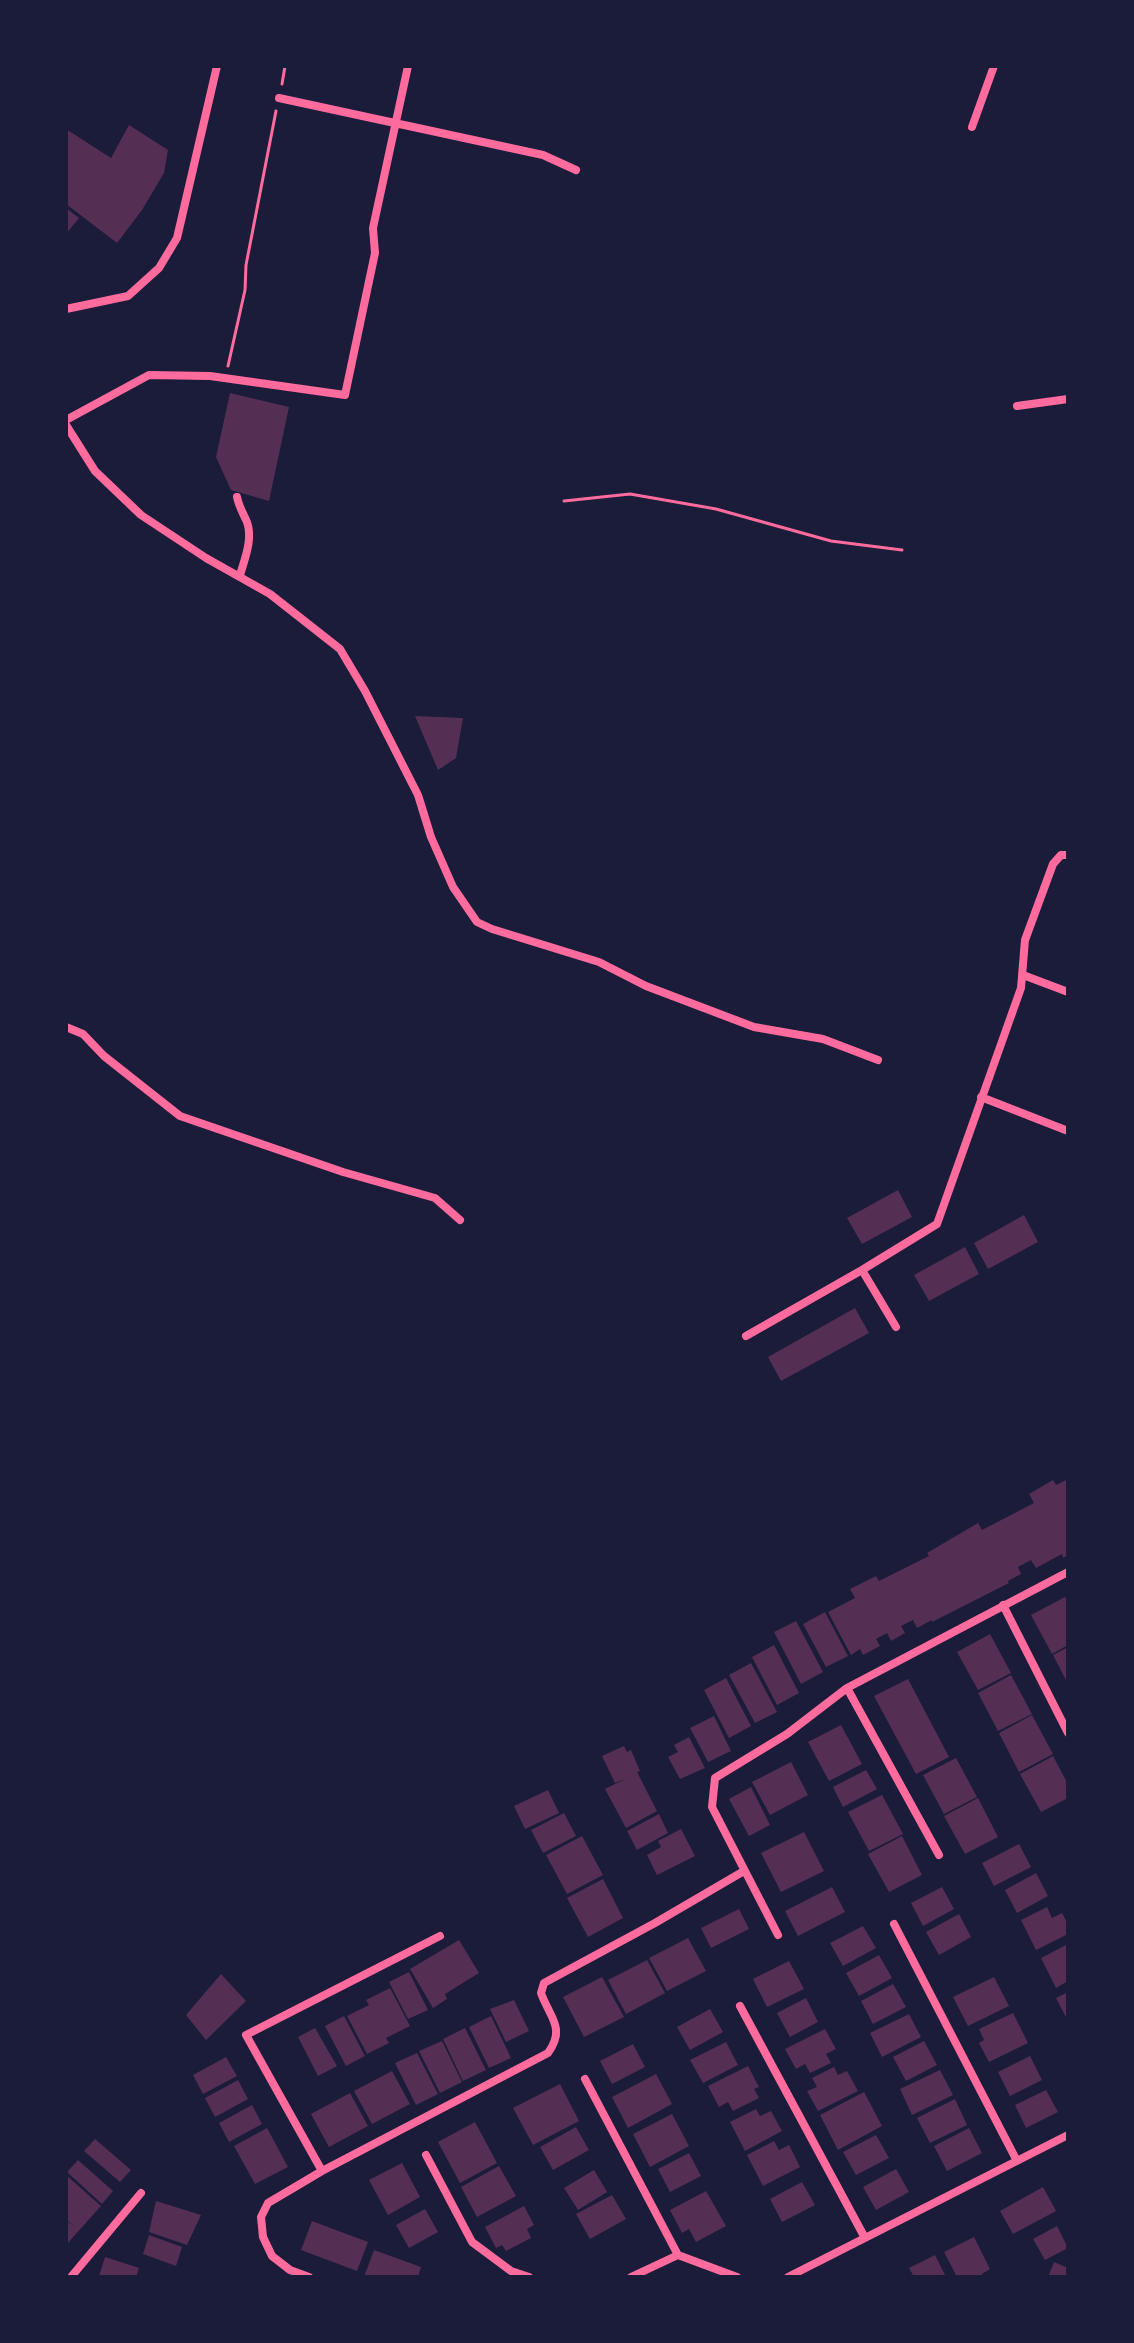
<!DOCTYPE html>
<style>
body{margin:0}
#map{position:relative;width:1134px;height:2343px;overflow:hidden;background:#1b1b3a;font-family:"Crimson Pro",serif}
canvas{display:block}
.frame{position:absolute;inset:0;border:68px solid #1b1b3a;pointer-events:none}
</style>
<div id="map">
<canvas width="1134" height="2343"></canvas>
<div class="frame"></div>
</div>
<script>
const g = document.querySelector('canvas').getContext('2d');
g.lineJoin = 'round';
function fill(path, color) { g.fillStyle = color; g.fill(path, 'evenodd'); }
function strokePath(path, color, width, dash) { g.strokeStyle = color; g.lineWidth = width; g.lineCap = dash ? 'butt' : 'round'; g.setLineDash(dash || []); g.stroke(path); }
fill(new Path2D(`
 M129 125 168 150 164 173 142 210 117 243 66 204V129L111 158Z
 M66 208 79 218 66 234Z
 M230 393 289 407 269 501 231 490 216 457Z
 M415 716 463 718 456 758 438 770Z
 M898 1190 912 1217 862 1244 847 1218Z
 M1024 1215 1038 1242 988 1269 974 1243Z
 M965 1247 979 1274 929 1301 914 1275Z
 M855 1308 869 1333 781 1381 768 1357Z
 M1068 1479V1555L1063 1558 1062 1554 1036 1568 1031 1560 1018 1567 1021 1574 1008 1581 1009 1583 932 1622V1620L917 1628 913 1620 901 1626 905 1633 891 1641 887 1633 876 1639 880 1646 863 1655 860 1649 851 1655 828 1612 855 1598 850 1589 876 1576 879 1581 929 1556 927 1553 978 1523 982 1530 1034 1503 1029 1494 1053 1480 1056 1485Z
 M1065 1597 1068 1603V1645L1052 1654 1031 1615Z
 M825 1612 848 1656 826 1667 803 1624Z
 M796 1621 823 1672 801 1684 774 1632Z
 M990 1634 1011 1673 978 1690 957 1652Z
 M774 1645 799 1693 777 1705 752 1657Z
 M1068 1647V1684L1053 1655Z
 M751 1663 777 1712 755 1723 729 1675Z
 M1011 1675 1032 1714 998 1731 978 1693Z
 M726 1678 751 1726 729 1738 704 1690Z
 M908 1679 949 1757 916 1774 874 1696Z
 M1032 1715 1053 1754 1019 1772 999 1733Z
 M714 1716 731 1751 708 1762 690 1728Z
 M841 1725 862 1764 829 1781 808 1742Z
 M689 1737 705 1768 680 1779 668 1757 678 1752 674 1745Z
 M624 1746 627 1752 631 1750 640 1771 637 1772 657 1811 626 1828 605 1789 627 1778 615 1783 602 1756Z
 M1053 1756 1068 1784V1798L1041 1812 1020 1774Z
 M956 1758 977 1797 944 1814 923 1775Z
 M791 1762 808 1795 770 1815 752 1782Z
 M866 1770 877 1789 843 1807 833 1787Z
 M751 1787 770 1825 749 1836 729 1799Z
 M548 1790 559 1813 525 1829 514 1806Z
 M882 1795 903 1834 869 1851 848 1812Z
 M978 1798 998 1837 965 1854 944 1816Z
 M564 1813 576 1836 543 1853 531 1830Z
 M659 1814 668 1833 637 1850 627 1831Z
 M681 1829 695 1856 657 1875 647 1855 661 1847 658 1841Z
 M804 1832 824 1871 781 1892 761 1853Z
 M582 1836 603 1875 567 1894 546 1855Z
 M902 1836 922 1875 889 1892 868 1854Z
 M1019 1844 1031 1867 994 1886 982 1863Z
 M1036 1873 1048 1896 1017 1913 1005 1890Z
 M603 1879 623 1918 588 1937 567 1898Z
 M832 1887 845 1912 798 1936 785 1911Z
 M942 1887 954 1909 923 1926 911 1903Z
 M1047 1907 1052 1918 1062 1913 1068 1924V1934L1036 1950 1021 1920Z
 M739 1909 749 1929 711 1948 701 1928Z
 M959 1914 971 1937 939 1955 926 1932Z
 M863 1926 876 1948 843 1966 830 1943Z
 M688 1938 706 1971 667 1991 649 1958Z
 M459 1940 479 1973 445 1994 447 1999 433 2008 410 1969Z
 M1066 1945 1068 1981 1056 1988 1041 1958Z
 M879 1955 892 1978 859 1996 846 1973Z
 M647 1960 665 1993 626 2014 608 1980Z
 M789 1961 804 1989 767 2007 753 1979Z
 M409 1972 428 2010 408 2019 389 1982Z
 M221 1974 246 2001 206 2040 186 2015Z
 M602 1977 624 2017 584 2037 563 1997Z
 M994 1977 1009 2006 968 2026 953 1997Z
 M893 1984 906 2007 873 2024 861 2001Z
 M390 1988 410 2026 386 2038 389 2043 367 2054 347 2016 369 2005 366 2000Z
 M1068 1992V2021L1056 1998Z
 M806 1998 818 2022 790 2037 777 2013Z
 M514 2000 529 2031 506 2042 490 2009Z
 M710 2009 723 2032 690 2050 677 2027Z
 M1013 2013 1028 2043 989 2062 979 2043 984 2040 979 2029Z
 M909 2014 921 2037 882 2057 870 2033Z
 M344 2016 365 2056 346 2066 325 2026Z
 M491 2016 511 2058 489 2068 469 2027Z
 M315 2028 337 2066 318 2076 298 2037Z
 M465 2028 486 2070 463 2081 443 2039Z
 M825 2029 836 2049 826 2054 831 2063 810 2073 805 2064 796 2069 785 2049Z
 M442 2041 462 2082 440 2093 419 2051Z
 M924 2041 937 2065 906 2081 893 2057Z
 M726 2042 738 2065 703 2083 690 2060Z
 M633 2044 645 2067 612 2084 600 2061Z
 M417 2053 438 2094 416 2105 395 2063Z
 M1030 2056 1042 2080 1010 2096 998 2072Z
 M226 2057 237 2076 203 2094 193 2075Z
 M748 2066 759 2087 754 2089 759 2098 733 2111 728 2102 719 2107 708 2086Z
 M834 2067 838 2075 847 2071 858 2091 818 2111 807 2091 817 2087 812 2078Z
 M940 2070 953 2095 912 2115 900 2089Z
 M392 2071 410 2104 372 2124 354 2091Z
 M656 2074 672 2104 628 2128 612 2097Z
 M238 2080 248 2099 215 2117 205 2098Z
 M560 2084 579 2121 533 2145 513 2108Z
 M1046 2090 1058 2112 1026 2128 1015 2105Z
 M864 2092 882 2126 838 2150 820 2115Z
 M350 2093 368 2126 329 2147 311 2114Z
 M955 2099 967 2125 930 2143 917 2118Z
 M252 2105 262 2124 229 2142 219 2123Z
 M756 2109 760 2116 771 2111 782 2131 745 2151 730 2122Z
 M672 2114 689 2146 650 2167 633 2134Z
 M475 2122 497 2163 460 2183 438 2142Z
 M576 2127 589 2150 553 2170 540 2147Z
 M267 2128 288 2167 255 2184 234 2146Z
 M969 2128 982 2153 947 2171 934 2146Z
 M876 2135 889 2158 856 2175 843 2152Z
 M95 2139 131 2170 120 2182 84 2151Z
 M774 2141 779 2150 789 2145 800 2167 763 2186 747 2155Z
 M689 2153 701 2176 670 2192 658 2169Z
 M78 2160 113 2191 102 2204 67 2172Z
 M402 2163 420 2197 388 2215 369 2180Z
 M499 2166 516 2196 477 2217 461 2187Z
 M896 2169 909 2192 876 2210 863 2187Z
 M594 2170 607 2192 578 2210 564 2188Z
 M66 2175 101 2206 66 2245V2220L76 2228 66 2219Z
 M802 2182 815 2205 782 2222 770 2199Z
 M1043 2187 1056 2211 1013 2234 1000 2211Z
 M706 2191 726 2226 696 2242 689 2229 682 2233 670 2210Z
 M612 2195 626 2219 590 2239 576 2214Z
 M156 2201 201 2215 187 2245 149 2232Z
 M524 2206 534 2225 527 2229 531 2238 506 2251 502 2245 496 2248 485 2227Z
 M425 2209 438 2232 409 2248 396 2225Z
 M312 2221 368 2242 357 2271 301 2250Z
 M1057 2226 1068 2248 1045 2260 1033 2239Z
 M149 2235 182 2247 176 2266 143 2254Z
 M974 2237 990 2269 982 2274 983 2277H957L944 2252Z
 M374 2250 421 2267 418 2277H364Z
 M935 2255 946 2277H914L909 2268Z
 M105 2257 139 2268 136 2277 99 2276Z
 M1054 2262 1068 2268V2277H1048Z`), '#542f53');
strokePath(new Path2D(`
 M282 84 285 66
 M228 366 245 290 246 265 276 111
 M564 501 630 494 716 509 831 541 902 550`), '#ff6b9d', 3);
strokePath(new Path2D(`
 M279 98 543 155 576 170
 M972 127 994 66
 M66 309 128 296 159 268 177 238 217 66
 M1017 406 1068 399
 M66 420 149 375 210 376 345 395 375 253 373 228 376 214 408 66
 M66 425 95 471 141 515 206 558 270 594 340 649 365 691 418 795 431 837 453 887 477 922 492 929 599 962 646 986 754 1027 823 1039 878 1060
 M237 497C239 507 243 513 247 522 253 539 245 558 240 575
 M1023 975 1068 992
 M66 1027 83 1034 104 1056 180 1116 343 1172 435 1198 460 1220
 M981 1097 1068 1131
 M862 1270 896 1327
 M746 1336 862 1270 937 1224 1021 988 1025 940 1053 864 1061 855H1068
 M1003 1605 1068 1733
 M847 1688 939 1855
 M894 1924 1017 2161
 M778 1935 712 1807 715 1778 787 1734 847 1688 1068 1572
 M740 2006 865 2238
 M585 2079 678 2255 737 2277
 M426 2155 472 2242 511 2271 529 2277
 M322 2171 246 2035 440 1936
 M71 2277 141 2193
 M309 2277 290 2270 272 2256 263 2237 261 2217 268 2203 322 2171 548 2053C566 2028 550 2018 541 1993L544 1983 655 1923 744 1871
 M631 2277 678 2255
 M788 2277 1068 2135`), '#ff6b9d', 8);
</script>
